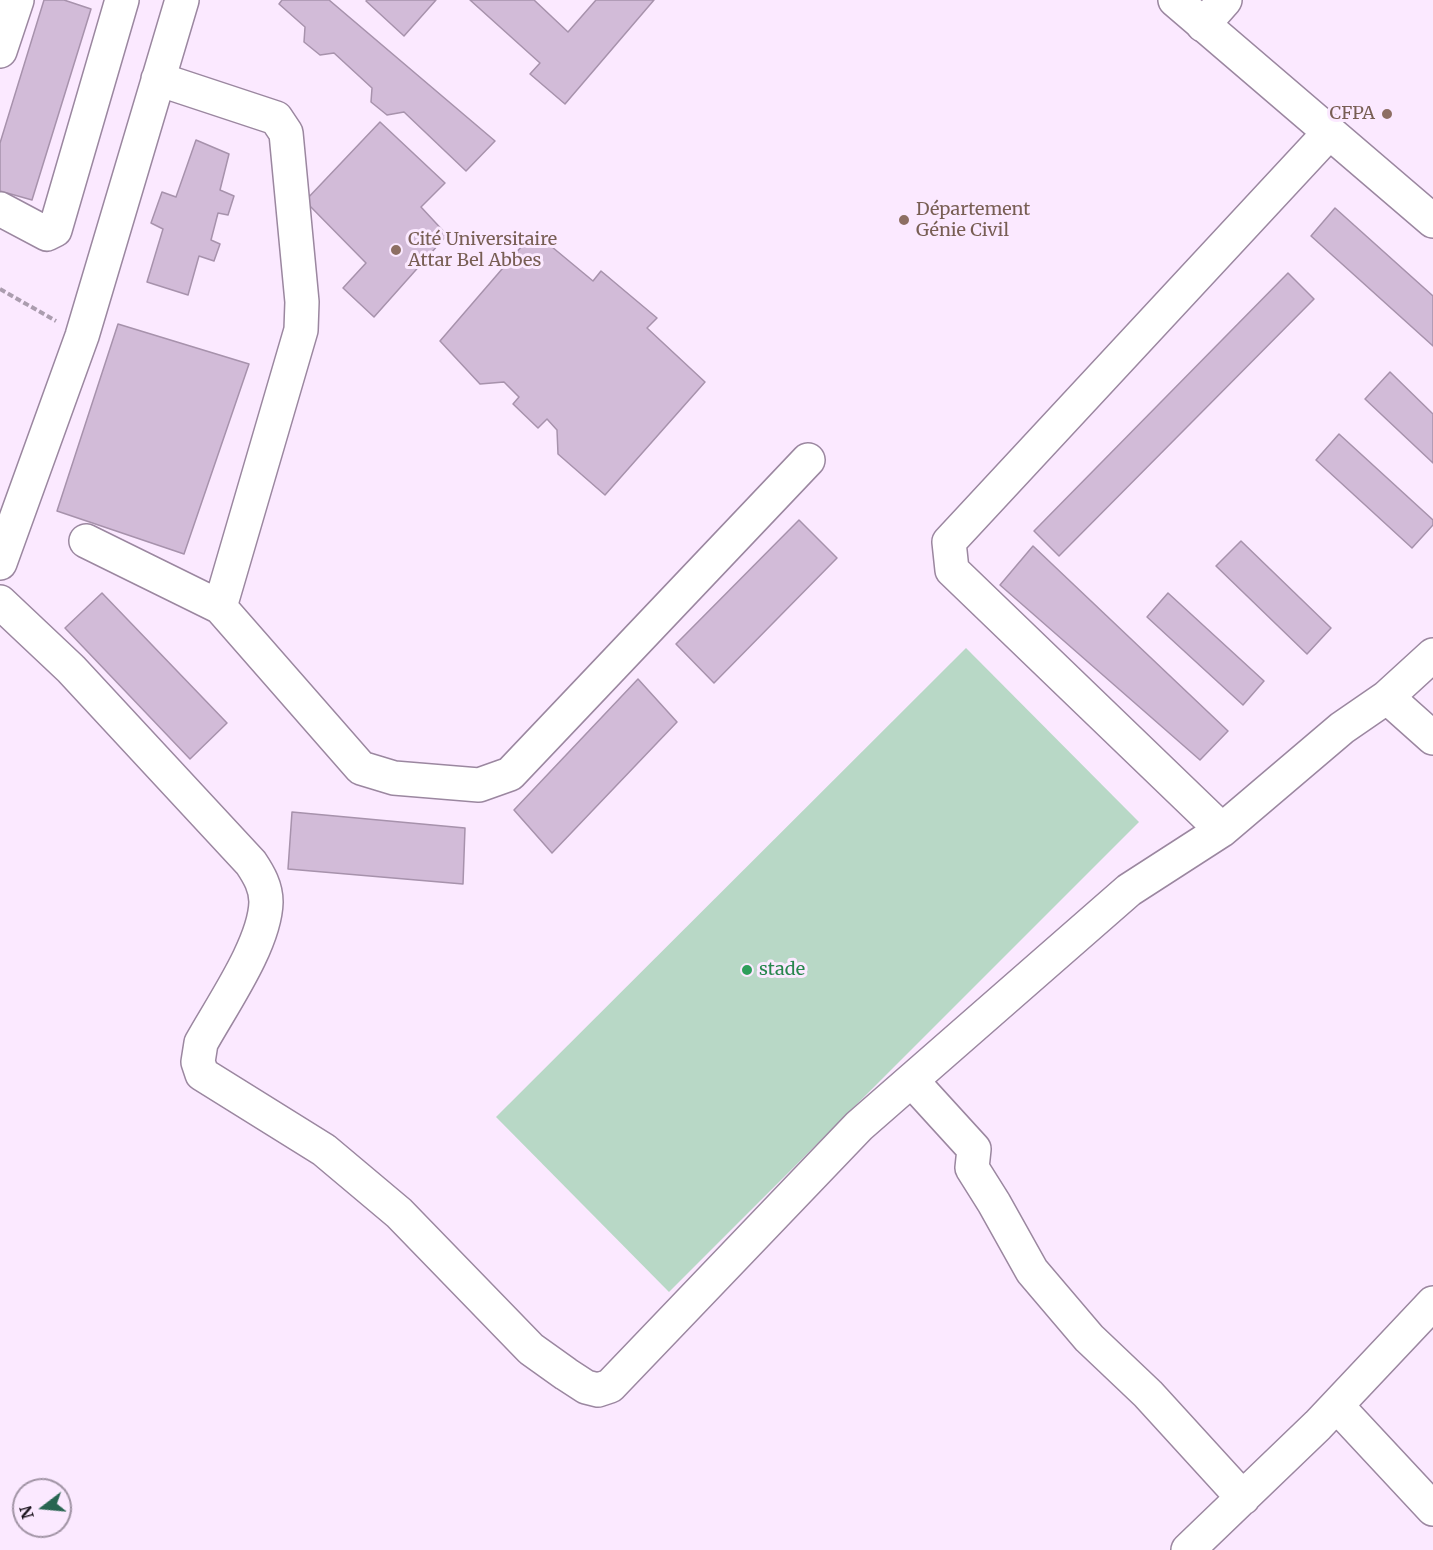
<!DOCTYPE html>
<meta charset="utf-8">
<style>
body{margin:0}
#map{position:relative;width:1433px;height:1550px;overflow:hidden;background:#fbe9ff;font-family:Merriweather,serif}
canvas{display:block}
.north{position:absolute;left:12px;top:1478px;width:60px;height:60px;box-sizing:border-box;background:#fbe9ff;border:2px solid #a194a5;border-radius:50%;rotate:254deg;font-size:16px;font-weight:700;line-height:24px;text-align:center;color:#1b141d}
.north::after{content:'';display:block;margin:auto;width:21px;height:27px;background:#286551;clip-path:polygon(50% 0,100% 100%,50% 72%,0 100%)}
</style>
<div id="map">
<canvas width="1433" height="1550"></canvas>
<div class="north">N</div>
</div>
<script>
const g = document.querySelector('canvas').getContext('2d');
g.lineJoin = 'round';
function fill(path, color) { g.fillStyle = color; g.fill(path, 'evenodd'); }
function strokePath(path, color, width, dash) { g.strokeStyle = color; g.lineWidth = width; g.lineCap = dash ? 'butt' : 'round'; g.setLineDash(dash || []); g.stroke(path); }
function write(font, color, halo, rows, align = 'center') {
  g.font = font + ' Merriweather,serif'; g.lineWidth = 6; g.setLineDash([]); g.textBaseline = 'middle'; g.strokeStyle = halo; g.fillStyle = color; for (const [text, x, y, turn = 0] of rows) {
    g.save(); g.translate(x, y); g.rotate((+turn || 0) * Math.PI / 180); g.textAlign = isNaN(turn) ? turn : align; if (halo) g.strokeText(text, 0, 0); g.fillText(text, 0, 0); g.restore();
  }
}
fill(new Path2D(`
 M966 648 1139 822 669 1292 496 1117Z`), '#b8d8c6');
const building = new Path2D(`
 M44 0H64L91 9 32 200 0 191V143Z
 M282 0H329L495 141 466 171 404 112 387 115 371 102 372 88 334 53 320 55 304 42 305 27 279 4Z
 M367 0H436L404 36 366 1Z
 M470 0H534L568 32 596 0H654L565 104 530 74 540 63Z
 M380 122 445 183 421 207 447 235 374 317 343 288 366 263 305 201Z
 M196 140 229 154 220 190 234 196 228 215 218 213 211 240 220 244 214 261 199 256 188 295 147 282 163 229 151 223 162 192 176 197Z
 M1335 208 1433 296V346L1311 236Z
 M534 232 593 281 601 271 657 318 647 328 705 382 605 495 558 454 557 430 547 419 538 428 513 404 519 397 504 382 480 384 440 341Z
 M1288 273 1314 299 1059 556 1034 531Z
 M118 324 249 364 184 554 57 511Z
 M1390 372 1433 414V463L1365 399Z
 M1339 434 1433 520V525L1412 548 1316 460Z
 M799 520 837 558 714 683 676 644Z
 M1241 541 1331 628 1307 654 1216 566Z
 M1033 546 1228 731 1200 760 1000 585Z
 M102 593 227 723 190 759 65 628Z
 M1168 593 1264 681 1243 705 1147 617Z
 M638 679 677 722 552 853 514 810Z
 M292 812 465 828 463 884 288 869Z`);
fill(building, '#d2bbd8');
strokePath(building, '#a792ac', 1.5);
const minor = new Path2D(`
 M1203 25 1225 0
 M0 51 17 0
 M158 79 276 118 286 133 302 302 301 330 220 607 361 768 394 778 479 785 510 774 808 460
 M0 209 47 234 55 230 122 0
 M86 541 220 607
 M0 563 82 336 182 0
 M0 602 71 669 251 863C259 875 266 887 266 902 265 944 222 1005 201 1043L198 1062 202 1074 324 1150 399 1213 531 1349 566 1374 586 1387 598 1390 610 1386 859 1126 1129 890 1222 830 1342 728 1387 697 1433 655
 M1387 697 1433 738
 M1222 830 952 570 949 542 1329 133
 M912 1081 974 1149 972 1168 994 1203 1032 1271 1089 1338 1148 1394 1243 1498
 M1337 1406 1433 1509
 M1188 1550 1318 1425 1433 1303`);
const major = new Path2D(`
 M1175 0 1433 221`);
strokePath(minor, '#9b87a0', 36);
strokePath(major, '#9b87a0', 36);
strokePath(new Path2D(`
 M0 289 56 321`), '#ab9daf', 4, [6, 3]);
strokePath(minor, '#fff', 33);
strokePath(major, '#fff', 33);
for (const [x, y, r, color] of [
 [1387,114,6,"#8d6e63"],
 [904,220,6,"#8d6e63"],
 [396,250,6,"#8d6e63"],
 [747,970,6,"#2e9e5b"]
]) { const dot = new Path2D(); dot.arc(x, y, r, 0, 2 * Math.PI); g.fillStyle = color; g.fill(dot); strokePath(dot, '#fbe9ff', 2); }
write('18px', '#785e54', '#fbe9ff', [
 ["CFPA",1375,114,"right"],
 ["Département",916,210],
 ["Génie Civil",916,231],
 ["Cité Universitaire",408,240],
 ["Attar Bel Abbes",408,261]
], 'left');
write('18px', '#27864d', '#fbe9ff', [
 ["stade",759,970]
], 'left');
</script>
